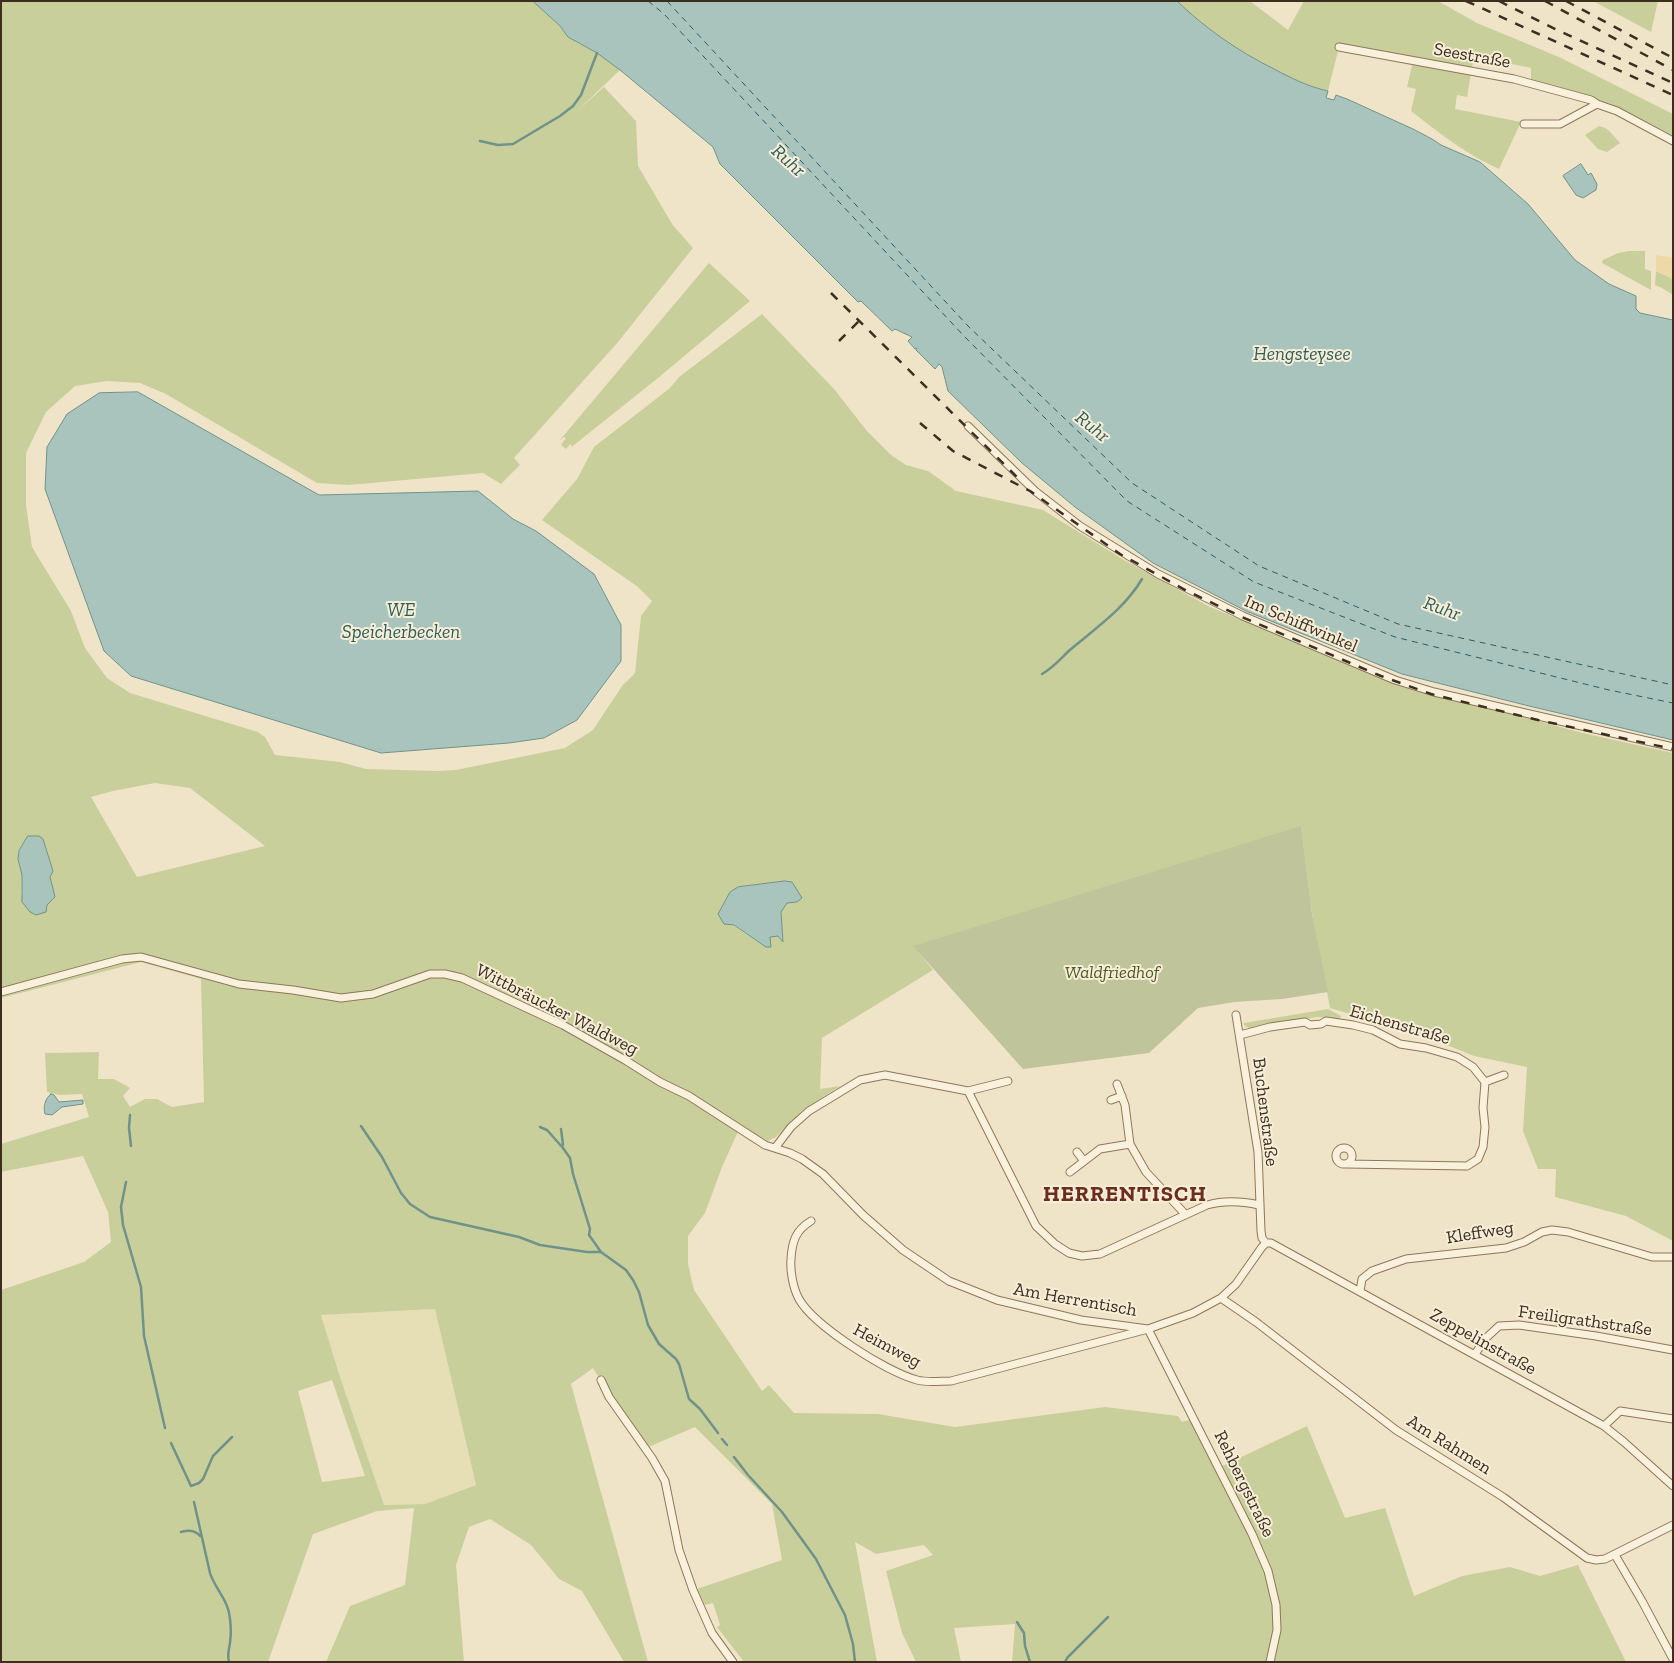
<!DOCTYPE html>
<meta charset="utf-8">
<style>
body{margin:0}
#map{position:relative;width:1674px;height:1663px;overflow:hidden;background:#f0e4c8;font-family:"Zilla Slab",serif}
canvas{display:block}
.frame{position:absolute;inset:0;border:2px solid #3d2e20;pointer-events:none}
</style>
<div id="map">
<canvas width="1674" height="1663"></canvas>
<div class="frame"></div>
</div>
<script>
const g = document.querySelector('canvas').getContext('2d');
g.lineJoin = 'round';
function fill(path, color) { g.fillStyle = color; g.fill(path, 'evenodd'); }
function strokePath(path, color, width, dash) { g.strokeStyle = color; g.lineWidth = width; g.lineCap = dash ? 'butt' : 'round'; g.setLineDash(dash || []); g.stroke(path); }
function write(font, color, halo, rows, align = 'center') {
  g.font = font + ' "Zilla Slab",serif'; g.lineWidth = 4; g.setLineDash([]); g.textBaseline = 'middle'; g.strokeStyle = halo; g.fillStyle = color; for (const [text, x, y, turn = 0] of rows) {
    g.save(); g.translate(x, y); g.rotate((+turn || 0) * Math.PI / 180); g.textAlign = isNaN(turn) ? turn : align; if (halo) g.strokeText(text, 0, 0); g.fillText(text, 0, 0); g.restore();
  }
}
fill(new Path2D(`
 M435 1309 476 1485 425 1504 384 1505 340 1377 321 1315Z`), '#e6deb5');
fill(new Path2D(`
 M1 1H533L560 26 568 37 597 53 620 70 575 113 604 87 636 121 638 166 672 224 693 248 618 342 514 458 520 465 501 484 483 473 349 485 317 483 166 394 140 383 107 381 75 386 46 412 26 453V505L32 547 71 611 85 648 107 678 130 693 258 732 265 737 275 755 340 762 366 769 438 771 456 770 565 748 593 730 622 686 635 673 641 616 652 601 638 587 542 520 577 479 594 447 670 388 679 377 762 314 834 389 867 431 891 455 906 465 928 471 956 491 1043 510 1124 560 1210 607 1390 682 1583 733 1673 753V1241L1626 1216 1555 1197 1556 1169H1538L1523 1131 1527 1067 1474 1056 1427 1037 1330 1008 1312 914 1301 827 914 946 933 970 822 1038 820 1089 840 1086 803 1110 776 1137 768 1141 763 1139 741 1125 722 1167 705 1213 688 1236V1264L694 1290 762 1391 769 1385 794 1413 878 1414 955 1427 1105 1407 1178 1416 1182 1422 1192 1419 1218 1468 1307 1426 1345 1518 1385 1508 1414 1596 1462 1576 1510 1567 1540 1576 1578 1565 1626 1662H1012L1015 1624 954 1628 961 1662H916L902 1633 886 1571 933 1555 924 1545 876 1554 855 1542 877 1662H744L717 1627 720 1625 713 1603 705 1605 697 1589 782 1560 772 1504 695 1427 644 1449 593 1368 571 1384 648 1662H624L582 1591 559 1579 531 1545 490 1519 469 1527 456 1565 464 1662H326L350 1606 405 1585 414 1508 377 1511 313 1534 268 1662H1V1290L84 1262 111 1242 108 1212 83 1156 1 1172V1144L89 1117 82 1094 59 1095 47 1092 45 1053 99 1052 98 1079H114L130 1088 123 1096 130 1107 145 1099H157L172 1107 204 1102 201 979 141 962 1 998ZM155 783 190 788 265 846 137 877 91 797 113 791ZM28 837 45 845 53 871 50 877 54 897 53 900 48 902 46 909 21 894 22 875 18 859 19 850ZM785 881 792 882 797 902 787 903 781 911 783 941 778 936 770 937 766 947 740 930 718 914 730 892 738 887ZM435 1309 476 1485 425 1504 384 1505 340 1377 321 1315ZM332 1380 365 1476 322 1482 298 1391Z
 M1177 1H1250L1288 30 1304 1H1438L1477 23 1559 57 1673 114V138C1655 128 1637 117 1619 108 1591 95 1560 88 1531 80V68L1474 56 1467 97 1457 95 1455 109 1521 122 1499 169C1467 155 1438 132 1411 111L1416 89 1407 87 1413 61 1339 47 1328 91C1309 87 1291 78 1274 69 1238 51 1206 29 1177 1Z
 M1593 1H1658L1651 32Z
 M1599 126C1610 128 1613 136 1620 143L1607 152 1598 149 1585 135Z
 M1629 251H1645V269L1651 271V290L1602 263 1603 260 1618 253Z
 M709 263 750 301 658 378 569 449 572 446 570 444 566 449 561 445 566 438 564 437 559 441Z
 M1656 271 1673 279V295L1662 288 1655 285Z
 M1328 1009 1341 1016 1340 1019 1318 1017 1250 1029 1244 1025V1023Z`), '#c9cf9b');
fill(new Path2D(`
 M1656 255 1673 258V279L1656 271Z`), '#ecd9a5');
fill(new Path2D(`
 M1301 826 1312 914 1328 992 1282 999 1234 1002 1198 1008 1149 1053 1023 1069 913 946Z`), '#bfc49a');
const water = new Path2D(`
 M533 1H1177C1206 29 1238 51 1274 69 1291 78 1309 87 1328 91L1326 98 1334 100 1336 95 1347 99 1413 129 1432 139 1441 145 1480 162 1528 204 1575 260 1609 284 1636 296V309L1640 313 1673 320V740L1529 706 1402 674 1246 611 1153 563 1075 507 1022 463 948 391 942 367 939 364 935 369 916 350 917 348 915 349 908 341 912 337 895 329 892 331 861 301 858 302 720 164 713 147 620 70 597 53 568 37 560 26Z
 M1581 164 1588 175 1591 173 1597 184 1596 190 1583 198 1576 195 1563 176Z
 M138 392 319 495 478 491 513 519 536 531 594 574 621 625V661L577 720 544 738 509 743 381 753 131 676 104 651 45 489 47 447 67 414 99 393Z
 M28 836H39L43 839 53 871 50 877 55 897 47 905 46 912 36 915 30 912 22 902V875L18 859 19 851Z
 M785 881 792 882 802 898 797 902 787 903 781 912 783 942 778 936 770 937 771 947H766L734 925 724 924 718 914 730 892 738 887Z
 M51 1094 54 1095 59 1102 83 1100V1104L62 1107 52 1115 45 1114C43 1107 45 1098 51 1094Z`);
fill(water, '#a9c4bc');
strokePath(water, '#6f938a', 1);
strokePath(new Path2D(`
 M480 141 498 145 513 144 560 116 573 106 581 95 597 53
 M1042 674C1054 667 1061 658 1071 649 1096 628 1125 608 1142 579
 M130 1115 129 1128 131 1146
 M361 1126 382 1157 401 1193 410 1204 430 1217 519 1237 540 1245 587 1252H601
 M540 1127 547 1130 563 1148 570 1158 573 1174 590 1229 589 1235 601 1252 626 1270 633 1280 639 1292 648 1325 659 1344 676 1359 679 1364 689 1399 700 1409 718 1433
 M561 1129 563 1145
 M126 1182 121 1207 123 1225 141 1287 144 1336 165 1428
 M722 1439 727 1445
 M171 1443 191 1486 199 1483 203 1479 213 1456 232 1437
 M734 1457 748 1475 782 1512 816 1559 845 1615 853 1644 855 1662
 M194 1502 210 1573C215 1589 229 1601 230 1619 231 1627 231 1636 230 1643 229 1650 227 1654 229 1662
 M181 1532C189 1530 195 1530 200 1536
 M1017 1622 1024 1633 1025 1646 1030 1662
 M1065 1662 1067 1658 1108 1617`), '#6f938a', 2.5);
strokePath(new Path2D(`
 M648 1 664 14 963 335 1127 501 1254 582 1395 637 1609 690 1673 703
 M667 1 968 326 1132 483 1259 566 1398 624 1673 685`), '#2f5d5a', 1, [6, 5]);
const street = new Path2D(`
 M1339 47 1514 79 1591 100 1597 104
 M1524 124H1560L1597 104 1617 111 1673 141
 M968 426 1035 491 1080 526 1158 574 1243 616 1395 680 1434 692 1673 747
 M1 992 122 959 141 957 239 984 293 990 341 998 373 994 430 974H445L462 978 563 1025 625 1060 660 1082 689 1096 765 1145 790 1153 802 1159 823 1174 863 1215 903 1250 949 1281 997 1300 1081 1320 1148 1329 1193 1313 1221 1298 1236 1284 1262 1247 1266 1243
 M1236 1015 1258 1152 1261 1231 1262 1238 1266 1243
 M1240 1035 1270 1027 1305 1022 1310 1025 1321 1024 1326 1021 1353 1025 1373 1030 1400 1044 1426 1048 1457 1057 1473 1067 1485 1082 1504 1075
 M1117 1084 1125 1105 1130 1144 1146 1172 1185 1214
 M968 1091 1036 1226 1055 1244 1069 1253 1082 1256 1100 1254 1207 1205C1225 1200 1241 1201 1259 1205
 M1111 1100 1122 1096
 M775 1148 791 1127 809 1111 860 1080 885 1075 968 1091 1008 1081
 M1336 1156a8 8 0 1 1 16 0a8 8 0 1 1-16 0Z
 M1077 1152 1084 1161
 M1347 1164 1467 1166 1478 1159 1483 1147 1485 1127 1483 1108 1485 1082
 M1070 1172 1100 1149 1130 1144
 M811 1221C796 1230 792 1241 791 1259 790 1271 793 1288 799 1299 814 1326 887 1372 917 1380 928 1383 940 1381 951 1381L1148 1329 1252 1534 1268 1571 1276 1605 1277 1630 1270 1662
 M1266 1243H1271L1604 1426 1624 1442 1673 1486
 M1360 1291 1362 1279 1372 1271 1406 1259 1506 1248 1524 1242 1542 1232 1552 1230 1568 1232 1652 1257H1673
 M1221 1298 1256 1322 1396 1430 1503 1497 1587 1558 1596 1560 1605 1559 1673 1525
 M1475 1354 1486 1338 1499 1326 1519 1325 1596 1336 1673 1350
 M601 1380 609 1397 652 1458 665 1481 679 1550 693 1590 712 1633 733 1662
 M1604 1426 1620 1411 1673 1419
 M1615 1555 1642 1601 1673 1659`);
strokePath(street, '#8d765c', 9);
strokePath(street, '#faf1dc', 7);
strokePath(new Path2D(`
 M1466 1 1673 95
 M1499 1 1557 30 1673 83
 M1545 1 1673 70
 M1566 1 1673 58
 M831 293 1022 482
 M839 341 861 319
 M920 423 953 451 1030 491 1120 554 1187 591 1242 617 1381 676 1431 694 1538 720 1673 749`), '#3d2e20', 2.5, [9, 9]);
write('18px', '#3d2e20', '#f7eed8', [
 ["Seestraße",1472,56,10],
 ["Im Schiffwinkel",1301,624,23],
 ["Wittbräucker Waldweg",557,1010,27],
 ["Eichenstraße",1400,1025,16],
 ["Buchenstraße",1265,1112,83],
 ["Kleffweg",1480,1233,-9],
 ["Am Herrentisch",1075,1300,10],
 ["Freiligrathstraße",1585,1321,8],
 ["Zeppelinstraße",1483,1342,29],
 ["Heimweg",887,1346,28],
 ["Am Rahmen",1449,1445,32],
 ["Rehbergstraße",1244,1484,64]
]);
write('italic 18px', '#4d5a26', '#f7eed8', [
 ["Waldfriedhof",1112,973]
]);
write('italic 19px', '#2f5d5a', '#f7eed8', [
 ["Ruhr",788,161,42],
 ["Hengsteysee",1302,355],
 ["Ruhr",1092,427,39],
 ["Ruhr",1442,609,20],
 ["WE",401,611],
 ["Speicherbecken",401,633]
]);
g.letterSpacing = '1px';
write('bold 22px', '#6b2e1e', '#f7eed8', [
 ["HERRENTISCH",1125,1195]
]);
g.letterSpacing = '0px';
</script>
